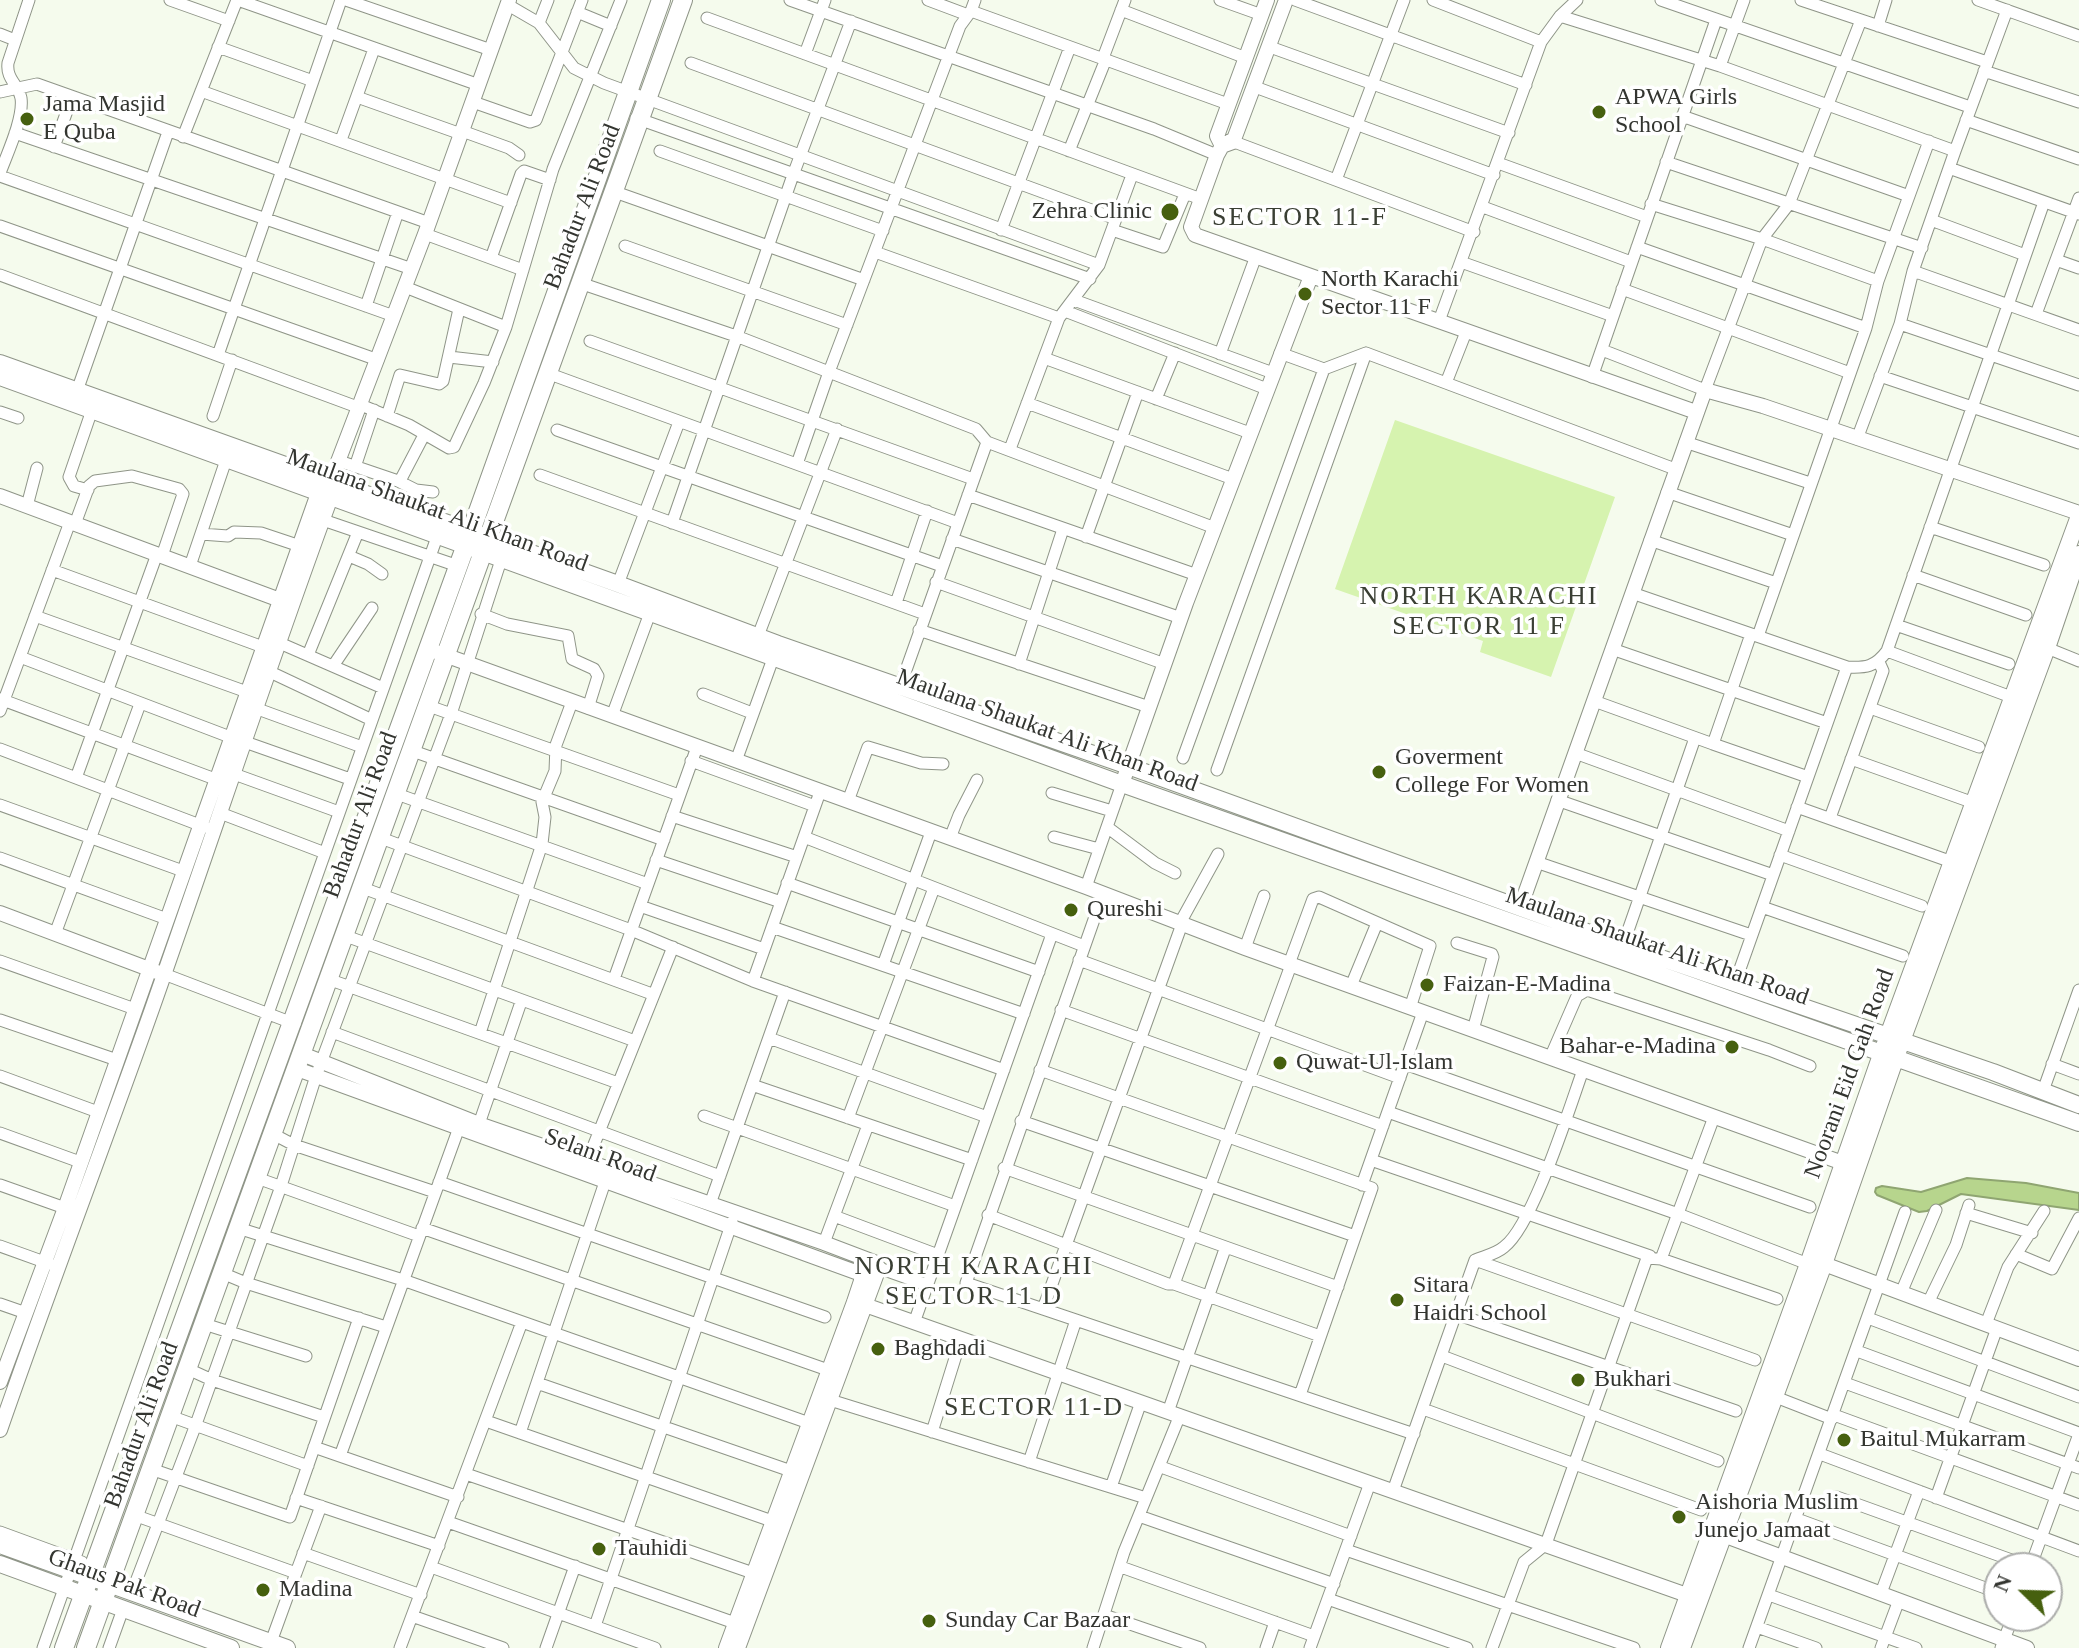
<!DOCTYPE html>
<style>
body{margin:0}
#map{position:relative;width:2079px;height:1648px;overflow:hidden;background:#f5fbed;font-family:Georgia,serif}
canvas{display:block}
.north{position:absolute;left:1983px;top:1552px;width:80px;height:80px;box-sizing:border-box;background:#fff;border:2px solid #adaeac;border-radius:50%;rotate:293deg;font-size:22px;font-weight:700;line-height:32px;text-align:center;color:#333530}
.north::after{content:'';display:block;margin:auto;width:28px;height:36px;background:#46600f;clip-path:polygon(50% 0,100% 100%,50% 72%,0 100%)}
</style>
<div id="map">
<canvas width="2079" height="1648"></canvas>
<div class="north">N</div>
</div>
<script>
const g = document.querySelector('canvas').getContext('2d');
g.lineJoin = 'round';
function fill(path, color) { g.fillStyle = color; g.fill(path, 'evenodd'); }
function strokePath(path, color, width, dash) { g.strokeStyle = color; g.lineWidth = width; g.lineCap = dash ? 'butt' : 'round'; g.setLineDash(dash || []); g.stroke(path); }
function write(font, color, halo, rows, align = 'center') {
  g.font = font + ' Georgia,serif'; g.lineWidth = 7; g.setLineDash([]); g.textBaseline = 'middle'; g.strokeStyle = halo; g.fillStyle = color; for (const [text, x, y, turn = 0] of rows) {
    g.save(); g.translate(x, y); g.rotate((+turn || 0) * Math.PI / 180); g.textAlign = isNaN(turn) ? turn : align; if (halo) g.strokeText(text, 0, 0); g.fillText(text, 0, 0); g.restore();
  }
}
fill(new Path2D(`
 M1395 420 1615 497 1551 677 1480 652 1483 641 1335 589Z`), '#d6f3af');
const water = new Path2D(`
 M1967 1178 2026 1183 2079 1193V1210L1961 1194 1927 1211 1919 1212 1877 1195 1875 1192 1876 1188 1882 1186 1921 1192Z`);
fill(water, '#b7d58d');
strokePath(water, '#8fa571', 2);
const minor = new Path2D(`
 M170 0 229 21
 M238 0 479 85
 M346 0 491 50
 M790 0 1154 129 1217 155
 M928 0 968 15
 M1220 0 1262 15
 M1295 0 1526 85
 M1433 0 1541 42
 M1661 0 1970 107
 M1801 0 1987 62
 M1978 0 2079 36
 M508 5 539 23 574 68 604 83 1099 265
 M1121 10 1246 58
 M971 11 1228 104
 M577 12 611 26
 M1560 16 1720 66 1955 151
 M707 18 1201 199
 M539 23 548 0
 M1878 26 1886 0
 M0 34 15 40
 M218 47 313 81
 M1270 47 1509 133
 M805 54 825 0
 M1103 58 1125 0
 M691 63 1116 219
 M1720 66 1744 0
 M1984 71 2079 102
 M1255 87 1494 175
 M201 91 511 203
 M0 92 37 84 429 223
 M357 97 461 134
 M473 102 530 122 536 120 582 0
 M1682 116 1909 196
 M636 118 1090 279
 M1966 120 2079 159
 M462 131 509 148 519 155
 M15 133 412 269
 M183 137 237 0
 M341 140 374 49
 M1229 140 1474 232
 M54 147 72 97
 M660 151 883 231
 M1069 151 1106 59
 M1666 162 1922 248
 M1498 163 1647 217
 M1949 168 2079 214
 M0 173C7 154 24 118 21 98 18 84 6 79 8 63L29 0
 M0 176 394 316
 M1336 180 1404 0
 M615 192 864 280
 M1651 204 1762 239 1878 281
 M1483 207 1631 262
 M1931 220 2025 255
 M0 226 378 360
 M1001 230 1070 47
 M1112 230 1163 247 1185 194
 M425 234 523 270
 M625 246 847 325
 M1637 247 1866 328
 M875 252 1059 318
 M491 258 521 174 524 171 550 180
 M2056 260 2079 268
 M1461 262 1613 316
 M1913 271 2079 330
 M0 275 360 408
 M580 283 736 336 976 429 987 442 1215 528
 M405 287 506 327
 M1622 289 1850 373
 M1074 300 1273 373
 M366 306 398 212
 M1065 311 1267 389
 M2036 314 2079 198
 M1439 321 1541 42 1560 16 1577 0
 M1900 324 2079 385
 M590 341 973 479
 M1602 350 1705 390 1762 239 1789 204 1861 20
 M1280 353 1324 369
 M1220 354 1256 256
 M218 355 341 0
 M449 357 493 362
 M1044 358 1250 433
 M547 373 958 523
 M1880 376 2079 443
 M1592 377 1716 20
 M1446 383 1466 332
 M77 391 168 132
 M1156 399 1175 353
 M1027 403 1233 479
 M361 405 409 425 449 448 454 447 484 383 506 327 553 169 621 0
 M0 412 18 418
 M213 416 232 360
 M387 416 400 375 439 384 443 381 459 309
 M557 430 942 566
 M1857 439 1900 324 1913 271 1955 151 2007 10
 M1685 442 1810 483
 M1010 449 1059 318 1099 265 1132 175
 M339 461 398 481 401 479 424 435
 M797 464 829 372 960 26 971 11 975 0
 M355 467 374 410
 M540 475 925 614
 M398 481 416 490 433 492
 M88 490 74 486 69 477 92 410
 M1667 492 1793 535
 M968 495 1197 575
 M27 506 37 468
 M323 520 458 566
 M672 523 793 175 851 21
 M75 524 89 486 95 481 132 476 179 489 183 494 162 556
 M1930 527 2044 565
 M201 534 228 536 234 532 261 533 300 546
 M1086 537 1138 392
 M952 539 1181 618
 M1650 540 1776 583
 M349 556 368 564 382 574
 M190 566 226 460
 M52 570 263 647
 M1913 575 2026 615
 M936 582 1165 664
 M618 584 679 422
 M1632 593 1847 667C1866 668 1875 667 1887 651L2014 698
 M896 603 927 511
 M481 614 507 624 568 636 572 659 594 669 598 676 588 708
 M35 616 247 692
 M1896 625 2009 664
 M919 630 1149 707
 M758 636 837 429
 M1758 636 1866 328 1878 281 1929 141
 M275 641 383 688
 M2047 648 2079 661
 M1612 649 1827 723
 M1887 651 2044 202
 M308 655 358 532
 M20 657 230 737
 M1019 664 1063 529
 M333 666 372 608
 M268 671 372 720
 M900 687 987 442
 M703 694 752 713
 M0 699 215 779
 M1594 701 1713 744 1751 634
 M426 705 679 795
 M255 708 362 747
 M1870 708 1979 747
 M0 711 70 522
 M612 716 650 613
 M245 742 350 779
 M1713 744 1808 777
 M0 749 205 827
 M410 750 664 840
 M1575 753 1789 831
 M1183 758 1324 369 1366 353 1675 469
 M1851 759 1974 803
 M691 761 815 806
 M736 761 775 653
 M1217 770 1366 353
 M234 774 339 812
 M76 778 157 554
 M394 793 648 884
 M1052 793 1112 811
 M1557 800 1773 875
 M848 801 868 747 921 763 943 764
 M0 805 183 871
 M1797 807 1952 862
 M220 813 325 853
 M672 816 797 857
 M1830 818 1883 671 1879 662
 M1107 827 1155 863 1175 873
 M378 837 631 930 753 981 1004 1070
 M804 837 1084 946
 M1054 837 1099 849
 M950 838 959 815 977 780
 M1780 855 1922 906
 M0 858 167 919
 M656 860 781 902
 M1536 862 1751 935
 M787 883 1039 972
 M360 887 652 994
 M1086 887 1122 784
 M1103 894 966 1283 1414 1434
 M640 906 764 949
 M1762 907 1903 956
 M1180 923 1218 854
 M772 927 1024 1014
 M55 934 140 704
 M343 935 635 1041
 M1457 943 1492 954 1493 957 1473 1030
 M1623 945 1695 738
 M1245 948 1264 896
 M1079 960 1400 1078
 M0 961 135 1009
 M1289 964 1313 899 1319 897 1430 946 1410 1008
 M883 965 931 832
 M164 974 295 1024
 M328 979 618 1083
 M614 979 697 747
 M753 981 820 792
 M1735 983 1847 667
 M1351 986 1377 923
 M1061 1010 1383 1126
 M0 1020 117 1060
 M332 1032 720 1176
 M480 1033 542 844 545 817 542 802 555 771 556 745 572 702
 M769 1038 987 1117
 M1550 1058 1577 996 1587 990 1769 1050 1810 1066
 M1405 1064 1810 1207
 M2052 1064 2079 1074
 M1040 1070 1372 1188 1300 1395
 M0 1076 98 1112
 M752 1085 972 1160
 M2043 1091 2079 990
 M1388 1112 1678 1214 1808 1264
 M704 1116 955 1206
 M848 1118 934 888
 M1021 1121 1355 1236
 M479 1124 521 1002
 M0 1133 80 1162
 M273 1134 294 1145 435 1192
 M1371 1160 1650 1256
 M587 1162 673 947
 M1004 1168 1338 1287
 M257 1178 419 1236
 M439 1182 825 1317
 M0 1185 65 1208
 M1362 1185 1423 1012
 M710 1204 785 992
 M1966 1213 2032 1233
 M988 1215 1168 1284H1174L1320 1336
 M834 1216 938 1255
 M238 1228 403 1280 809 1423
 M422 1228 828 1370
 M824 1243 868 1125
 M0 1246 50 1264
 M2016 1254 2052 1269 2079 1218
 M1661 1259 1777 1299
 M1475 1260 1755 1360
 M222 1273 246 1283 386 1327
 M861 1274 879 1268 927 1285
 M1174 1284 1291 965
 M1901 1293 1936 1210
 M1928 1303 1956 1245 1969 1205
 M0 1304 26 1313
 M1043 1309 1182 924
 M1456 1314 1736 1411
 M1868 1318 2079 1397
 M914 1323 1052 934
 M204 1324 306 1356
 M1986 1324 2008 1267 2044 1211
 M1857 1351 2079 1433
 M1442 1356 1718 1461
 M188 1369 212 1380 324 1417
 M537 1383 791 1471
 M1845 1383 2079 1468
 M1773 1396 1832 1419
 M830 1400 1146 1498
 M1423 1409 1701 1510
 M1168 1412 1225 1249
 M1834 1415 2079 1505
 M170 1416 308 1466
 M486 1421 772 1521
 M932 1432 961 1339
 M520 1433 607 1176
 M314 1447 458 1497
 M1820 1454 2079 1551
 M340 1456 461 1122
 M1029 1462 1076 1320
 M1161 1467 1351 1536
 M151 1469 290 1517 359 1318
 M466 1474 753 1573
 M1111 1487 1141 1402
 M1393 1491 1475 1260C1485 1256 1496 1254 1504 1247 1533 1225 1569 1109 1583 1070
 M1837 1497 2031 1567
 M296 1498 439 1546
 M1936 1498 1997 1328
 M134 1515 296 1573 321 1506
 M1139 1516 1334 1584
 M1797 1519 1999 1593
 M448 1522 735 1623
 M0 1532 82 1562
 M1346 1550 1634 1648
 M303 1553 421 1595
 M431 1567 655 1648
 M1121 1567 1314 1636
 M2030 1568 2079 1434
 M132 1592 195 1427 280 1189 316 1076 451 714 501 560
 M1881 1593 1919 1491
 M1769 1595 1916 1648
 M1328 1599 1467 1648
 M1104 1615 1200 1648
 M412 1616 503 1648
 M595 1626 732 1222
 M1757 1627 1816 1648
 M271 1642 296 1573
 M43 1648 437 537
 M109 1648 123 1609
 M400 1648 522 1322
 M546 1648 575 1566
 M1093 1648 1124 1552 1180 1415
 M1266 1648 1275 1622
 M1310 1648 1370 1483
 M1492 1648 1524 1562 1546 1544 1647 1258 1661 1259 1714 1117
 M1749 1648 1905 1212
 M1881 1648 1899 1600
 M2001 1648 2013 1616`);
const tertiary = new Path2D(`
 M1286 0 1233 142 1222 146 1217 155 1191 227 1195 235 1696 412
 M1222 146 1217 136 1267 0
 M334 472 425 234 509 0
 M0 496 280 600
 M428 649 1086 887 1245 948 1854 1167
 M1122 784 1186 603 1311 276
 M1520 908 1705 390 1763 406 2079 513
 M0 913 157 972
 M302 1054 479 1124 824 1243 874 1262 879 1268 738 1648
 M297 1069 861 1274V1281L854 1302 726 1648
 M1812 1264H1824L2079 1359
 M865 1305 1687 1595
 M0 1382 65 1208 322 482
 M0 1430C49 1289 102 1150 152 1009 213 836 270 662 334 489
 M1723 1535 2027 1648`);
const secondary = new Path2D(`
 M0 363 618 584 778 644 1128 766 1623 945 1993 1072 2079 1105
 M0 377 1122 784 2079 1123
 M0 1545 287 1648
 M0 1564 231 1648
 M1669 1648 1808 1264 1882 1052 2079 516
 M1682 1648 1824 1264 1896 1057 2047 648 2079 554`);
const primary = new Path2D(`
 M64 1648 471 531 661 0
 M86 1648 683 0`);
strokePath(minor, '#8f9588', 13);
strokePath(tertiary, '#8f9588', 16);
strokePath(secondary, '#8f9588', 18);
strokePath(primary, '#8f9588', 20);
strokePath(minor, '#fff', 11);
strokePath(tertiary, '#fff', 14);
strokePath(secondary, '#fff', 16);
strokePath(primary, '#fff', 18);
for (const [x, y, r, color] of [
 [1599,112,8,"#46600f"],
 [27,119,8,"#46600f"],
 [1170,212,10,"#46600f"],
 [1305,294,8,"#46600f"],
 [1379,772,8,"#46600f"],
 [1071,910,8,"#46600f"],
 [1427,985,8,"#46600f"],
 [1732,1047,8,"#46600f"],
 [1280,1063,8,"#46600f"],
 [1397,1300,8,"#46600f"],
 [878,1349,8,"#46600f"],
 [1578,1380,8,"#46600f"],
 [1844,1440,8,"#46600f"],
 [1679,1517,8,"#46600f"],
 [599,1549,8,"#46600f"],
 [263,1590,8,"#46600f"],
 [929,1621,8,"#46600f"]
]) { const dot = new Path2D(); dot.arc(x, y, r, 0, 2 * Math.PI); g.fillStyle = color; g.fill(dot); strokePath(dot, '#fff', 3); }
write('24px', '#333530', '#fff', [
 ["APWA Girls",1615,98],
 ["School",1615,126],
 ["Jama Masjid",43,105],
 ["E Quba",43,133],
 ["Zehra Clinic",1152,212,"right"],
 ["North Karachi",1321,280],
 ["Sector 11 F",1321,308],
 ["Goverment",1395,758],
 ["College For Women",1395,786],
 ["Qureshi",1087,910],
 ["Faizan-E-Madina",1443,985],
 ["Bahar-e-Madina",1716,1047,"right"],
 ["Quwat-Ul-Islam",1296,1063],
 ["Sitara",1413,1286],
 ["Haidri School",1413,1314],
 ["Baghdadi",894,1349],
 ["Bukhari",1594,1380],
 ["Baitul Mukarram",1860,1440],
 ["Aishoria Muslim",1695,1503],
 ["Junejo Jamaat",1695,1531],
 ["Tauhidi",615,1549],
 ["Madina",279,1590],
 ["Sunday Car Bazaar",945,1621]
], 'left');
write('24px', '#333530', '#fff', [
 ["Bahadur Ali Road",583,207,-69],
 ["Maulana Shaukat Ali Khan Road",437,511,20],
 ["Maulana Shaukat Ali Khan Road",1047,731,20],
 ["Bahadur Ali Road",361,815,-70],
 ["Maulana Shaukat Ali Khan Road",1657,947,19],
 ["Noorani Eid Gah Road",1850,1074,-70],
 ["Selani Road",600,1156,20],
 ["Bahadur Ali Road",142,1425,-70],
 ["Ghaus Pak Road",124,1584,20]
]);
g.letterSpacing = '2px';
write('26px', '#3a3f34', '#fff', [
 ["SECTOR 11-F",1300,218],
 ["NORTH KARACHI",1479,597],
 ["SECTOR 11 F",1479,627],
 ["NORTH KARACHI",974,1267],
 ["SECTOR 11 D",974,1297],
 ["SECTOR 11-D",1034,1408]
]);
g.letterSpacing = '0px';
</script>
